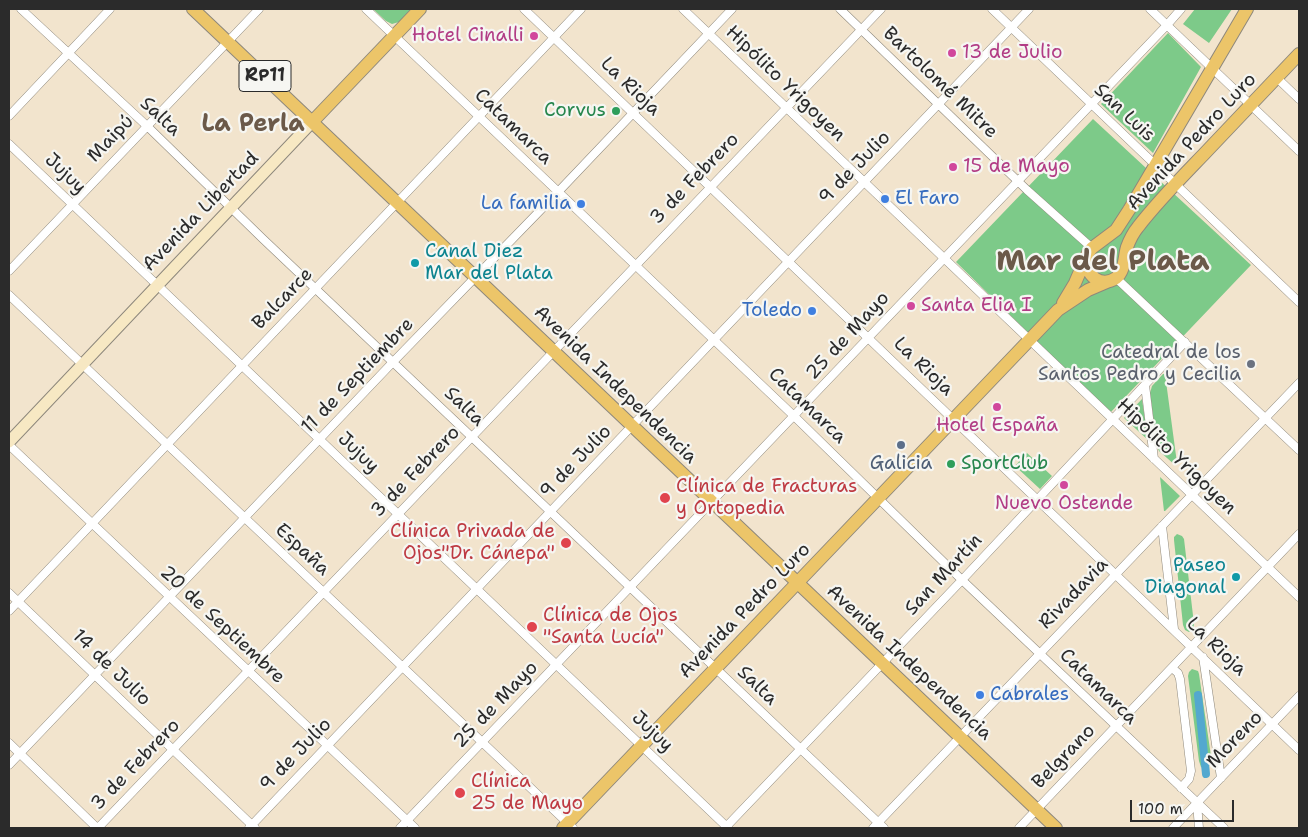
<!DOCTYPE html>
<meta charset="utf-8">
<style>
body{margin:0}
#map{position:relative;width:1308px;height:837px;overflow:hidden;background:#f2e4cd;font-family:"Shantell Sans",sans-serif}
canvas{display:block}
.frame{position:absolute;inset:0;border:10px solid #2b2b2b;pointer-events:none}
.scale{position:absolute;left:1130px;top:800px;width:104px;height:22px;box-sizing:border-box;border:2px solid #2b2b2b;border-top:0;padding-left:6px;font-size:15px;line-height:18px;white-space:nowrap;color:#2b2b2b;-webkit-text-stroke:4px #f6f6f2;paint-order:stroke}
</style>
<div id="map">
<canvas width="1308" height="837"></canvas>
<div class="frame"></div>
<div class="scale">100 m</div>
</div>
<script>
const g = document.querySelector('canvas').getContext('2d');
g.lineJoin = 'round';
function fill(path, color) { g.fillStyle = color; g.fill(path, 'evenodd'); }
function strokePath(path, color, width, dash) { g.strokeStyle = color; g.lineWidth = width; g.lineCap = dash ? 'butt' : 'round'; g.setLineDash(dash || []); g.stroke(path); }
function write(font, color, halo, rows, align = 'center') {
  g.font = font + ' "Shantell Sans",sans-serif'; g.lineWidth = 4.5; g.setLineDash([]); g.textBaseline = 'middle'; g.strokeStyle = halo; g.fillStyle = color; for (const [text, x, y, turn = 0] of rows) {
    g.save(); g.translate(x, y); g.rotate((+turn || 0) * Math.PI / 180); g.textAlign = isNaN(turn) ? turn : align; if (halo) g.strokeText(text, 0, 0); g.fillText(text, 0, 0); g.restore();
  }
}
fill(new Path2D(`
 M373 9H411L399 22 392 24 386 21Z
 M1195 9H1232L1209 43 1183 24Z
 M1168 33 1201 67 1153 153 1101 104Z
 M1093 119 1251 265 1110 413 956 262Z
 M1165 374 1177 463 1175 465 1159 451 1157 446 1150 393 1152 386 1163 374Z
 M1142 399 1148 440 1124 418Z
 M1027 453 1052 476 1040 489 1015 466Z
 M1160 477 1180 496 1165 511H1164Z
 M1177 534 1182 536 1184 539 1194 624 1193 630 1189 632 1185 630 1183 625 1174 540V537Z
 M1192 669 1198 671 1199 674 1212 763 1206 769 1201 767 1199 761 1188 676 1189 672Z`), '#7dca89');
strokePath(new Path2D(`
 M1198 695 1206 774`), '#53a8cf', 8);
const street = new Path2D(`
 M21 9 147 126 262 238 884 828
 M366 9 795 417 962 580 1224 828
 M524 9 1299 750
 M683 9 1299 597
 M840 9 1027 190 1092 248
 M992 9 1299 302
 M1150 9 1299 151
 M1277 78 1299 99
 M9 116 110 9
 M9 144 728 828
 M9 271 259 9
 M1116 278 1299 450
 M9 295 573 828
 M1145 385 1154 459
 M9 445 415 828
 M1162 526 1174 629
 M9 593 255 828
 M9 611 581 9
 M1203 657 1221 778
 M1172 668 1178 673 1180 679 1191 771 1189 779 1181 788
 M9 743 97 828
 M9 765 393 362 558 192 732 9
 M1197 803 1199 828
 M98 828 881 9
 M249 828 1029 9
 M400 828 1167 25 1181 9
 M725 828 962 580 1185 342
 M873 828 1299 383
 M1019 828 1299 534
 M1173 828 1299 696`);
const secondary = new Path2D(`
 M9 442 313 121`);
const primary = new Path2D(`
 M193 9 1056 828
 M313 121 420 9
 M1086 258C1085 274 1100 289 1116 278 1125 271 1124 257 1127 247 1130 239 1133 233 1138 227 1158 201 1182 177 1205 153 1236 120 1268 87 1299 54
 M1063 303 1075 283 1088 253 1092 248 1116 230 1129 210 1247 9
 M563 828 1058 310 1088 290 1109 281`);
strokePath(street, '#8e887c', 9);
strokePath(secondary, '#8e887c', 13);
strokePath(primary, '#8e887c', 14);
strokePath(street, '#fff', 8);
strokePath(secondary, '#f7e8c3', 11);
strokePath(primary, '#ecc569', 12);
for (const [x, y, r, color] of [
 [534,36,5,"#d1479c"],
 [952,53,5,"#d1479c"],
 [616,111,5,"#2e9e5b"],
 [953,167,5,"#d1479c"],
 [885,199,5,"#3f7fe0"],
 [581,204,5,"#3f7fe0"],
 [415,263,5,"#0f9aa8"],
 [911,306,5,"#d1479c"],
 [812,311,5,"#3f7fe0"],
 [1251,364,5,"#6b7280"],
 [997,407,5,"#d1479c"],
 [901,445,5,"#5c6f8a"],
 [951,464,5,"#2e9e5b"],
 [1064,485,5,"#d1479c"],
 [665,498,6,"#e0444e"],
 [566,543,6,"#e0444e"],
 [1236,577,5,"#0f9aa8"],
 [532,627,6,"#e0444e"],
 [980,695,5,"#3f7fe0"],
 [460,793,6,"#e0444e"]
]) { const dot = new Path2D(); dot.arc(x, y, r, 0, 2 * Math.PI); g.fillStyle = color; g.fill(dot); strokePath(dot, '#f6f6f2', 2); }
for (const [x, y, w] of [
 [265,76,52]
]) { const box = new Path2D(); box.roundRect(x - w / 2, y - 15.5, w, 31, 4); g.fillStyle = '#f6f6f2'; g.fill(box); strokePath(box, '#2b2b2b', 1); }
write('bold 18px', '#2b2b2b', null, [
 ["RP11",265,76]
]);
write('19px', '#b23c85', '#f6f6f2', [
 ["Hotel Cinalli",524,36,"right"],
 ["13 de Julio",962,53],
 ["15 de Mayo",963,167],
 ["Santa Elia I",921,306],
 ["Hotel España",997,426,"center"],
 ["Nuevo Ostende",1064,504,"center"]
], 'left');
write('19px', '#2b2b2b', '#f6f6f2', [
 ["Bartolomé Mitre",940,83,44],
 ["Hipólito Yrigoyen",785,84,44],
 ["La Rioja",630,87,44],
 ["San Luis",1124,113,43],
 ["Salta",160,117,43],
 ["Catamarca",513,127,44],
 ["Maipú",111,139,-46],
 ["Avenida Pedro Luro",1192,142,-47],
 ["9 de Julio",855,168,-46],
 ["Jujuy",65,174,44],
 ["3 de Febrero",695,179,-46],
 ["Avenida Libertad",201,212,-46],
 ["Balcarce",283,299,-46],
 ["25 de Mayo",848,336,-47],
 ["La Rioja",923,367,44],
 ["11 de Septiembre",358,376,-46],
 ["Avenida Independencia",615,385,44],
 ["Catamarca",807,406,44],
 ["Salta",464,407,44],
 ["Jujuy",358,453,44],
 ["Hipólito Yrigoyen",1176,457,44],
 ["9 de Julio",576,462,-46],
 ["3 de Febrero",416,472,-46],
 ["España",302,550,43],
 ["San Martín",944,575,-47],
 ["Rivadavia",1074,594,-46],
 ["Avenida Pedro Luro",745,611,-46],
 ["20 de Septiembre",222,625,43],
 ["La Rioja",1216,647,44],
 ["Avenida Independencia",909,663,43],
 ["14 de Julio",111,668,44],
 ["Salta",757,686,44],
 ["Catamarca",1098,687,44],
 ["25 de Mayo",496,705,-46],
 ["Jujuy",652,732,44],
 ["Moreno",1235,740,-46],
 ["9 de Julio",296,755,-46],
 ["Belgrano",1064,757,-46],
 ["3 de Febrero",136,765,-46]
]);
write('19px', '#27864d', '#f6f6f2', [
 ["Corvus",606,111],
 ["SportClub",961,464,"left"]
], 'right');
write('19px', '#366cbe', '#f6f6f2', [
 ["El Faro",895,199],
 ["La familia",571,204,"right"],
 ["Toledo",802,311,"right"],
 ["Cabrales",990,695]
], 'left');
write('19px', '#0d838f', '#f6f6f2', [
 ["Canal Diez",425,252],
 ["Mar del Plata",425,274],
 ["Paseo",1226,566,"right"],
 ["Diagonal",1226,588,"right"]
], 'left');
write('19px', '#5b616d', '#f6f6f2', [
 ["Catedral de los",1241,353],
 ["Santos Pedro y Cecilia",1241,375]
], 'right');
write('19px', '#4e5e75', '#f6f6f2', [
 ["Galicia",901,464]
]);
write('19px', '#be3a42', '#f6f6f2', [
 ["Clínica de Fracturas",676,487],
 ["y Ortopedia",676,509],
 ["Clínica Privada de",555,532,"right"],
 ["Ojos\"Dr. Cánepa\"",555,554,"right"],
 ["Clínica de Ojos",543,616],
 ["\"Santa Lucía\"",543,638],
 ["Clínica",471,782],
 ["25 de Mayo",471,804]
], 'left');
write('bold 24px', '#6b5949', '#f6f6f2', [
 ["La Perla",253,125]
]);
write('bold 29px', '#6b5949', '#f6f6f2', [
 ["Mar del Plata",1103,262]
]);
</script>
